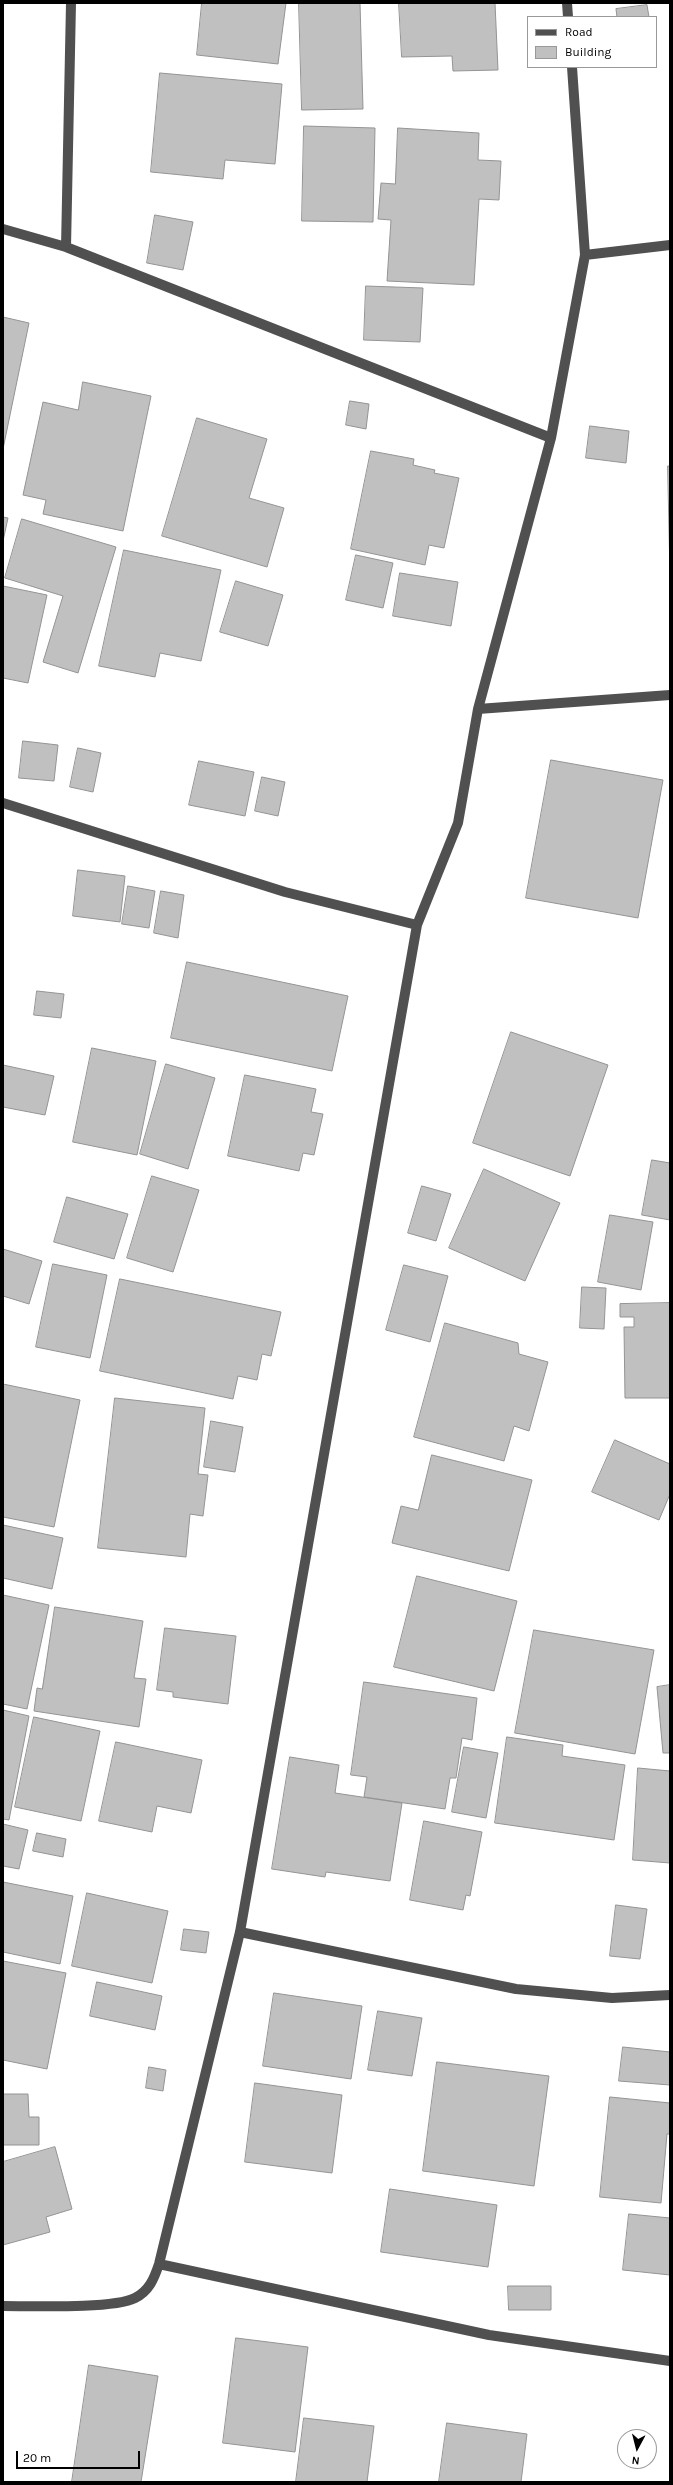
<!DOCTYPE html>
<style>
body{margin:0}
#map{position:relative;width:673px;height:2485px;overflow:hidden;background:#fff;font-family:Karla,sans-serif}
canvas{display:block}
.frame{position:absolute;inset:0;border:4px solid #000;pointer-events:none}
.legend{position:absolute;left:527px;top:16px;width:130px;height:52px;box-sizing:border-box;background:#fff;border:1px solid #999;margin:0;padding:5px 7px;list-style:none;font-size:12px;color:#000}
.legend li{display:flex;align-items:center;gap:8px;height:20px}
.legend b{width:20px;border:1px solid #999}
.north{position:absolute;left:617px;top:2429px;width:40px;height:40px;box-sizing:border-box;background:#fff;border:1px solid #999;border-radius:50%;rotate:187deg;font-size:11px;font-weight:700;line-height:16px;text-align:center;color:#000}
.north::after{content:'';display:block;margin:auto;width:14px;height:18px;background:#000;clip-path:polygon(50% 0,100% 100%,50% 72%,0 100%)}
.scale{position:absolute;left:16px;top:2451px;width:124px;height:18px;box-sizing:border-box;border:2px solid #000;border-top:0;padding-left:5px;font-size:12px;line-height:14px;white-space:nowrap;color:#000;-webkit-text-stroke:3px #fff;paint-order:stroke}
</style>
<div id="map">
<canvas width="673" height="2485"></canvas>
<div class="frame"></div>
<ul class="legend">
<li><b style="height:5px;background:#505050"></b>Road</li>
<li><b style="height:11px;background:#c0c0c0"></b>Building</li>
</ul>
<div class="north">N</div>
<div class="scale">20 m</div>
</div>
<script>
const g = document.querySelector('canvas').getContext('2d');
g.lineJoin = 'round';
function fill(path, color) { g.fillStyle = color; g.fill(path, 'evenodd'); }
function strokePath(path, color, width, dash) { g.strokeStyle = color; g.lineWidth = width; g.lineCap = dash ? 'butt' : 'round'; g.setLineDash(dash || []); g.stroke(path); }
const building = new Path2D(`
 M202 3H286L278 64 197 55Z
 M299 3H360L363 109 302 110Z
 M399 3H495L498 70 453 71 452 56 402 57Z
 M647 5 649 17H617L616 9Z
 M160 73 282 84 275 164 225 160 223 179 151 172Z
 M304 126 375 128 373 222 302 221Z
 M398 128 479 133 478 160 501 161 499 200 479 199 474 285 387 281 391 220 378 219 381 183 395 184Z
 M155 215 193 222 183 270 147 263Z
 M366 286 423 288 420 342 364 340Z
 M3 317 29 323 3 449Z
 M83 382 151 396 123 531 43 514 46 500 23 495 43 402 78 410Z
 M350 401 369 404 366 429 346 425Z
 M197 418 267 439 249 498 284 508 267 567 162 536Z
 M590 426 629 431 626 463 586 458Z
 M371 451 414 459 413 465 435 470 434 473 459 478 444 548 429 545 425 565 351 549Z
 M668 466H670V575Z
 M3 517 8 518 3 541Z
 M22 519 116 547 78 673 43 662 63 596 5 578Z
 M124 550 221 570 201 661 160 653 155 677 99 666Z
 M356 555 393 563 383 608 346 600Z
 M400 573 458 582 451 626 393 616Z
 M236 581 283 595 268 646 220 632Z
 M3 586 47 595 28 683 3 678Z
 M23 741 58 745 54 781 19 778Z
 M78 748 101 753 93 792 70 787Z
 M551 760 663 780 638 918 526 898Z
 M199 761 254 772 245 816 189 805Z
 M262 777 285 782 278 816 255 811Z
 M78 870 125 876 120 922 73 916Z
 M128 886 155 891 149 928 122 924Z
 M161 891 184 895 178 938 154 933Z
 M187 962 348 996 332 1071 171 1038Z
 M37 991 64 994 61 1018 34 1015Z
 M511 1032 608 1065 570 1176 473 1143Z
 M92 1048 156 1061 137 1155 73 1142Z
 M166 1064 215 1078 188 1169 140 1154Z
 M3 1065 54 1076 45 1115 3 1107Z
 M245 1075 316 1089 311 1112 323 1114 314 1155 303 1153 299 1171 228 1156Z
 M652 1160 670 1163V1220L642 1215Z
 M484 1169 560 1203 525 1281 449 1248Z
 M152 1176 199 1190 173 1272 127 1258Z
 M422 1186 451 1194 436 1241 408 1233Z
 M67 1197 128 1214 114 1259 54 1242Z
 M610 1215 653 1222 641 1290 598 1282Z
 M3 1249 42 1261 29 1304 3 1296Z
 M53 1264 107 1275 90 1358 36 1347Z
 M404 1265 448 1276 430 1342 386 1330Z
 M120 1279 281 1312 271 1356 262 1354 257 1380 238 1376 233 1399 100 1371Z
 M582 1287 606 1288 604 1329 580 1328Z
 M670 1303V1398H625L624 1327H634V1317H620V1304Z
 M445 1323 518 1343 519 1354 548 1362 529 1431 514 1426 504 1461 414 1437Z
 M3 1384 80 1400 54 1527 3 1517Z
 M115 1398 205 1408 198 1474 208 1475 203 1516 190 1514 186 1557 98 1548Z
 M211 1421 243 1427 235 1472 204 1467Z
 M615 1440 670 1464V1494L659 1520 592 1492Z
 M432 1455 532 1480 509 1571 392 1543 401 1506 418 1510Z
 M3 1525 63 1538 52 1589 3 1578Z
 M417 1576 517 1601 494 1691 394 1667Z
 M3 1595 49 1605 27 1709 3 1704Z
 M55 1607 143 1621 134 1678 146 1679 139 1727 34 1711 37 1688 42 1689Z
 M165 1628 236 1636 228 1704 173 1697V1692L157 1690Z
 M534 1630 654 1650 635 1754 515 1733Z
 M364 1682 477 1698 472 1740 462 1738 456 1778H450L445 1809 364 1797 367 1777 351 1775Z
 M670 1685V1753H663L657 1687Z
 M3 1710 29 1716 9 1820 3 1819Z
 M34 1717 100 1731 81 1821 15 1807Z
 M507 1737 563 1745 562 1756 625 1765 614 1840 495 1823Z
 M116 1742 202 1760 191 1813 157 1806 152 1832 99 1821Z
 M464 1747 498 1753 486 1818 452 1812Z
 M290 1757 339 1765 335 1793 402 1803 390 1881 326 1872 325 1877 272 1869Z
 M638 1768 670 1771V1863L633 1860Z
 M424 1821 482 1832 470 1896 466 1895 463 1910 410 1900Z
 M3 1824 28 1830 19 1869 3 1866Z
 M37 1833 66 1839 63 1857 33 1851Z
 M3 1882 73 1896 60 1964 3 1952Z
 M87 1893 168 1911 152 1983 72 1966Z
 M616 1905 647 1909 640 1959 610 1956Z
 M184 1929 209 1932 206 1953 181 1950Z
 M3 1961 66 1973 47 2069 3 2060Z
 M97 1982 162 1996 155 2030 90 2016Z
 M274 1993 362 2006 351 2079 263 2066Z
 M378 2011 422 2018 412 2076 368 2070Z
 M623 2047 670 2052V2085L619 2081Z
 M437 2062 549 2076 534 2186 423 2171Z
 M149 2067 166 2070 163 2091 146 2088Z
 M255 2083 342 2095 332 2173 245 2162Z
 M3 2094H28L29 2117H39V2145H3Z
 M610 2097 670 2103V2134H667L661 2203 600 2197Z
 M55 2147 72 2209 46 2217 50 2232 3 2245V2162Z
 M390 2189 497 2205 488 2267 381 2252Z
 M629 2214 670 2218V2275L623 2270Z
 M508 2286H551V2310H509Z
 M236 2338 308 2347 295 2452 223 2443Z
 M89 2365 158 2376 141 2482H72Z
 M304 2418 374 2426 367 2482H296Z
 M447 2423 527 2434 521 2482H439Z`);
fill(building, '#c0c0c0');
strokePath(building, '#949494', 1);
strokePath(new Path2D(`
 M567 3 568 17
 M3 229 66 247 551 438
 M66 247 71 3
 M585 255 670 245
 M478 709 670 695
 M3 803 285 892 417 925
 M240 1932 516 1989 612 1998 670 1995
 M159 2264 489 2335 670 2361
 M3 2306C31 2306 114 2309 135 2298 149 2291 154 2279 159 2264L240 1932 417 925 458 823 478 709 551 438 585 255 572 67`), '#505050', 10);
</script>
